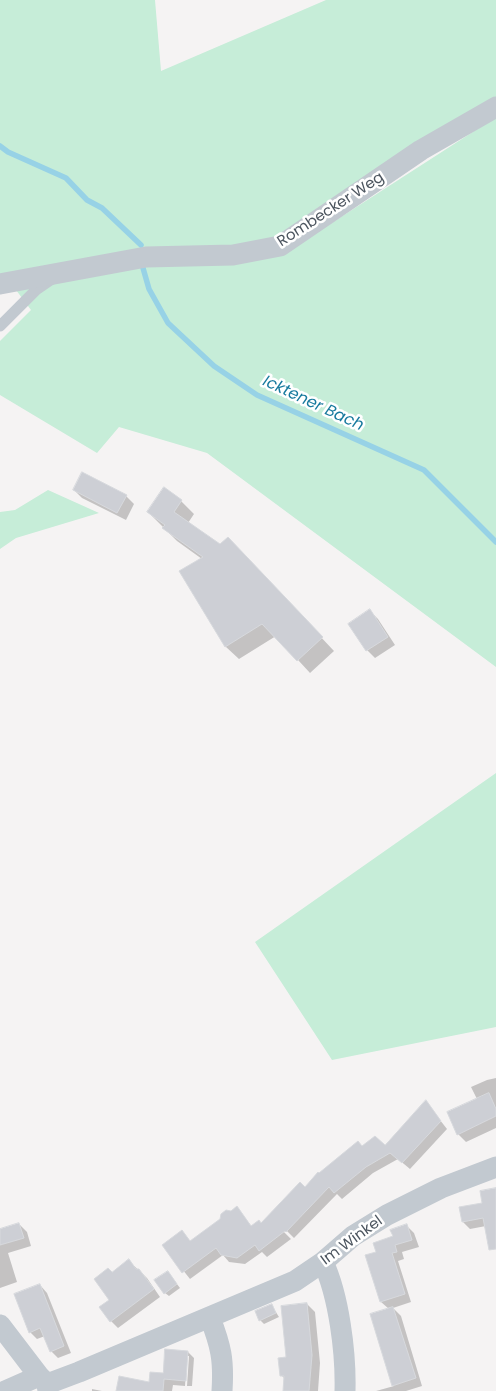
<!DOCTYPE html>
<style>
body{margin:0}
canvas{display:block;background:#f5f3f3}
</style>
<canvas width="496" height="1391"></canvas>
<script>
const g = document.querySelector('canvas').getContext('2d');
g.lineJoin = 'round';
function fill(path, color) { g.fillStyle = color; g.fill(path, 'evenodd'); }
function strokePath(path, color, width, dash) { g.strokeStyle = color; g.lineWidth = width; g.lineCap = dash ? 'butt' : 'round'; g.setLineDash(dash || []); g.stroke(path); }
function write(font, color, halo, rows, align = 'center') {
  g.font = font + ' Poppins,sans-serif'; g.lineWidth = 5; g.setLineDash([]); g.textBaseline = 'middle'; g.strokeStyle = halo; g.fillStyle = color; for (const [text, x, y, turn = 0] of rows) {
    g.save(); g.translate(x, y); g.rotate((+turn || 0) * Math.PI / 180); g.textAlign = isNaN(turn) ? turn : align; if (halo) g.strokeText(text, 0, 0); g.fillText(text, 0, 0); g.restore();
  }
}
fill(new Path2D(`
 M0 0H155L161 71 326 0H496V97L282 255 496 117V667L207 453 119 427 97 453 0 395V341L31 310 4 274 0 275Z
 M48 490 99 513 16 538 0 549V512L15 510Z
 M496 773V1027L332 1060 255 942Z`), '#c6edd8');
fill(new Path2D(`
 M74 490 126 496 134 504 126 520 82 498Z
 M181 501 194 514 188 523 220 546 241 552 334 651 310 673 276 636 239 659 226 647 202 559 177 541 148 512Z
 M370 611 378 619 395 645 375 658 367 650Z
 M496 1078V1128L466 1142 458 1134 477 1099 471 1087 487 1080Z
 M426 1102 447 1129 410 1169 398 1159 373 1173 342 1199 337 1194 294 1238 283 1227 281 1229 291 1239 267 1257 262 1252 245 1264 229 1262 223 1255 190 1279 163 1245 182 1232 191 1242 237 1208 252 1227 262 1224 305 1189 362 1147 385 1146Z
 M496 1189V1249L489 1242 486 1226 470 1229 463 1222 484 1204Z
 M19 1224 27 1232 31 1246 8 1253 17 1282 0 1288V1230Z
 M407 1226 414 1233 419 1247 402 1252 404 1259 398 1261 411 1302 393 1308 401 1316 422 1386 406 1391H376L394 1386 372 1315 389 1309 381 1302 377 1253Z
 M129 1261 147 1278 160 1297 118 1328 111 1321 112 1274Z
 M171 1276 180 1288 169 1296 165 1293Z
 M40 1285 47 1293 71 1353 58 1358 51 1351 45 1336 37 1339 30 1332Z
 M307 1304 315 1312 320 1363 318 1391H285V1379L281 1375Z
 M272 1306 279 1317 264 1324 260 1320Z
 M188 1352 194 1358 192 1386H187L189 1356H187L185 1386 173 1385 172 1391H117L151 1384 165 1374Z
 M92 1389 102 1391H92Z`), '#0003');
strokePath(new Path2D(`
 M0 146 8 152 66 178 87 200 102 208 141 245
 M143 268 149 289 168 323 214 366 257 395 424 470 496 542`), '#97d2e6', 5.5);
const building = new Path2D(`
 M82 472 127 495 117 513 73 490Z
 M164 487 182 500 174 512 220 544 228 537 323 637 297 661 262 624 225 647 179 571 203 557 162 528 165 525 147 512Z
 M370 609 388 637 366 651 348 624Z
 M489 1093 496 1109V1116L457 1135 447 1112Z
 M426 1100 441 1121 402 1163 390 1153 366 1167 334 1193 329 1187 286 1232 285 1231 259 1251 255 1245 237 1258 221 1255 216 1248 182 1273 162 1245 182 1230 190 1241 220 1219 221 1214 226 1210 231 1211 237 1206 251 1226 259 1220 261 1223 300 1182 305 1187 318 1172 319 1173 358 1141 362 1146 375 1136 385 1145Z
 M496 1188V1249L489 1250 483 1218 462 1222 459 1207 482 1203 480 1191Z
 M19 1223 24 1238 0 1245V1229Z
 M407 1224 412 1240 395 1245 397 1252 392 1253 405 1294 380 1302 365 1255 376 1252 373 1243 393 1236 390 1230Z
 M129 1259 136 1269H139L154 1289 110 1322 99 1307 109 1300 94 1279 108 1268 112 1272Z
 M168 1271 177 1284 164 1294 154 1280Z
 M40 1284 64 1346 50 1352 40 1328 29 1333 14 1294Z
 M307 1303 312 1355 309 1391H283L284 1376H280L278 1358 286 1357 281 1306Z
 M272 1304 276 1313 259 1321 255 1311Z
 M393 1307 416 1378 392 1386 370 1314Z
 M165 1349 188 1351 186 1381 164 1379 163 1391H116L119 1376 149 1382 150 1372 163 1373Z`);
fill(building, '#cdcfd5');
strokePath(building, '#d7d9dd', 1);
strokePath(new Path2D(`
 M0 326 36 290 52 279`), '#c2c9d0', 11);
strokePath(new Path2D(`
 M0 284 146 257 233 255 280 246 421 150 496 107
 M323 1262C339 1296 346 1353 345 1391
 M210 1318C221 1346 224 1360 222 1391
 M0 1325 39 1376 47 1384 48 1391
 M47 1384 79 1372 295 1281 323 1262 353 1236 387 1215 441 1188 496 1167
 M5 1391 39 1376`), '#c2c9d0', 21);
write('15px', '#4c555f', '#fff', [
 ["Rombecker Weg",331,210,-33],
 ["Im Winkel",352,1241,-36]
]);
write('italic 16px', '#187a9e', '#fff', [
 ["Icktener Bach",313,404,25]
]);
</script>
